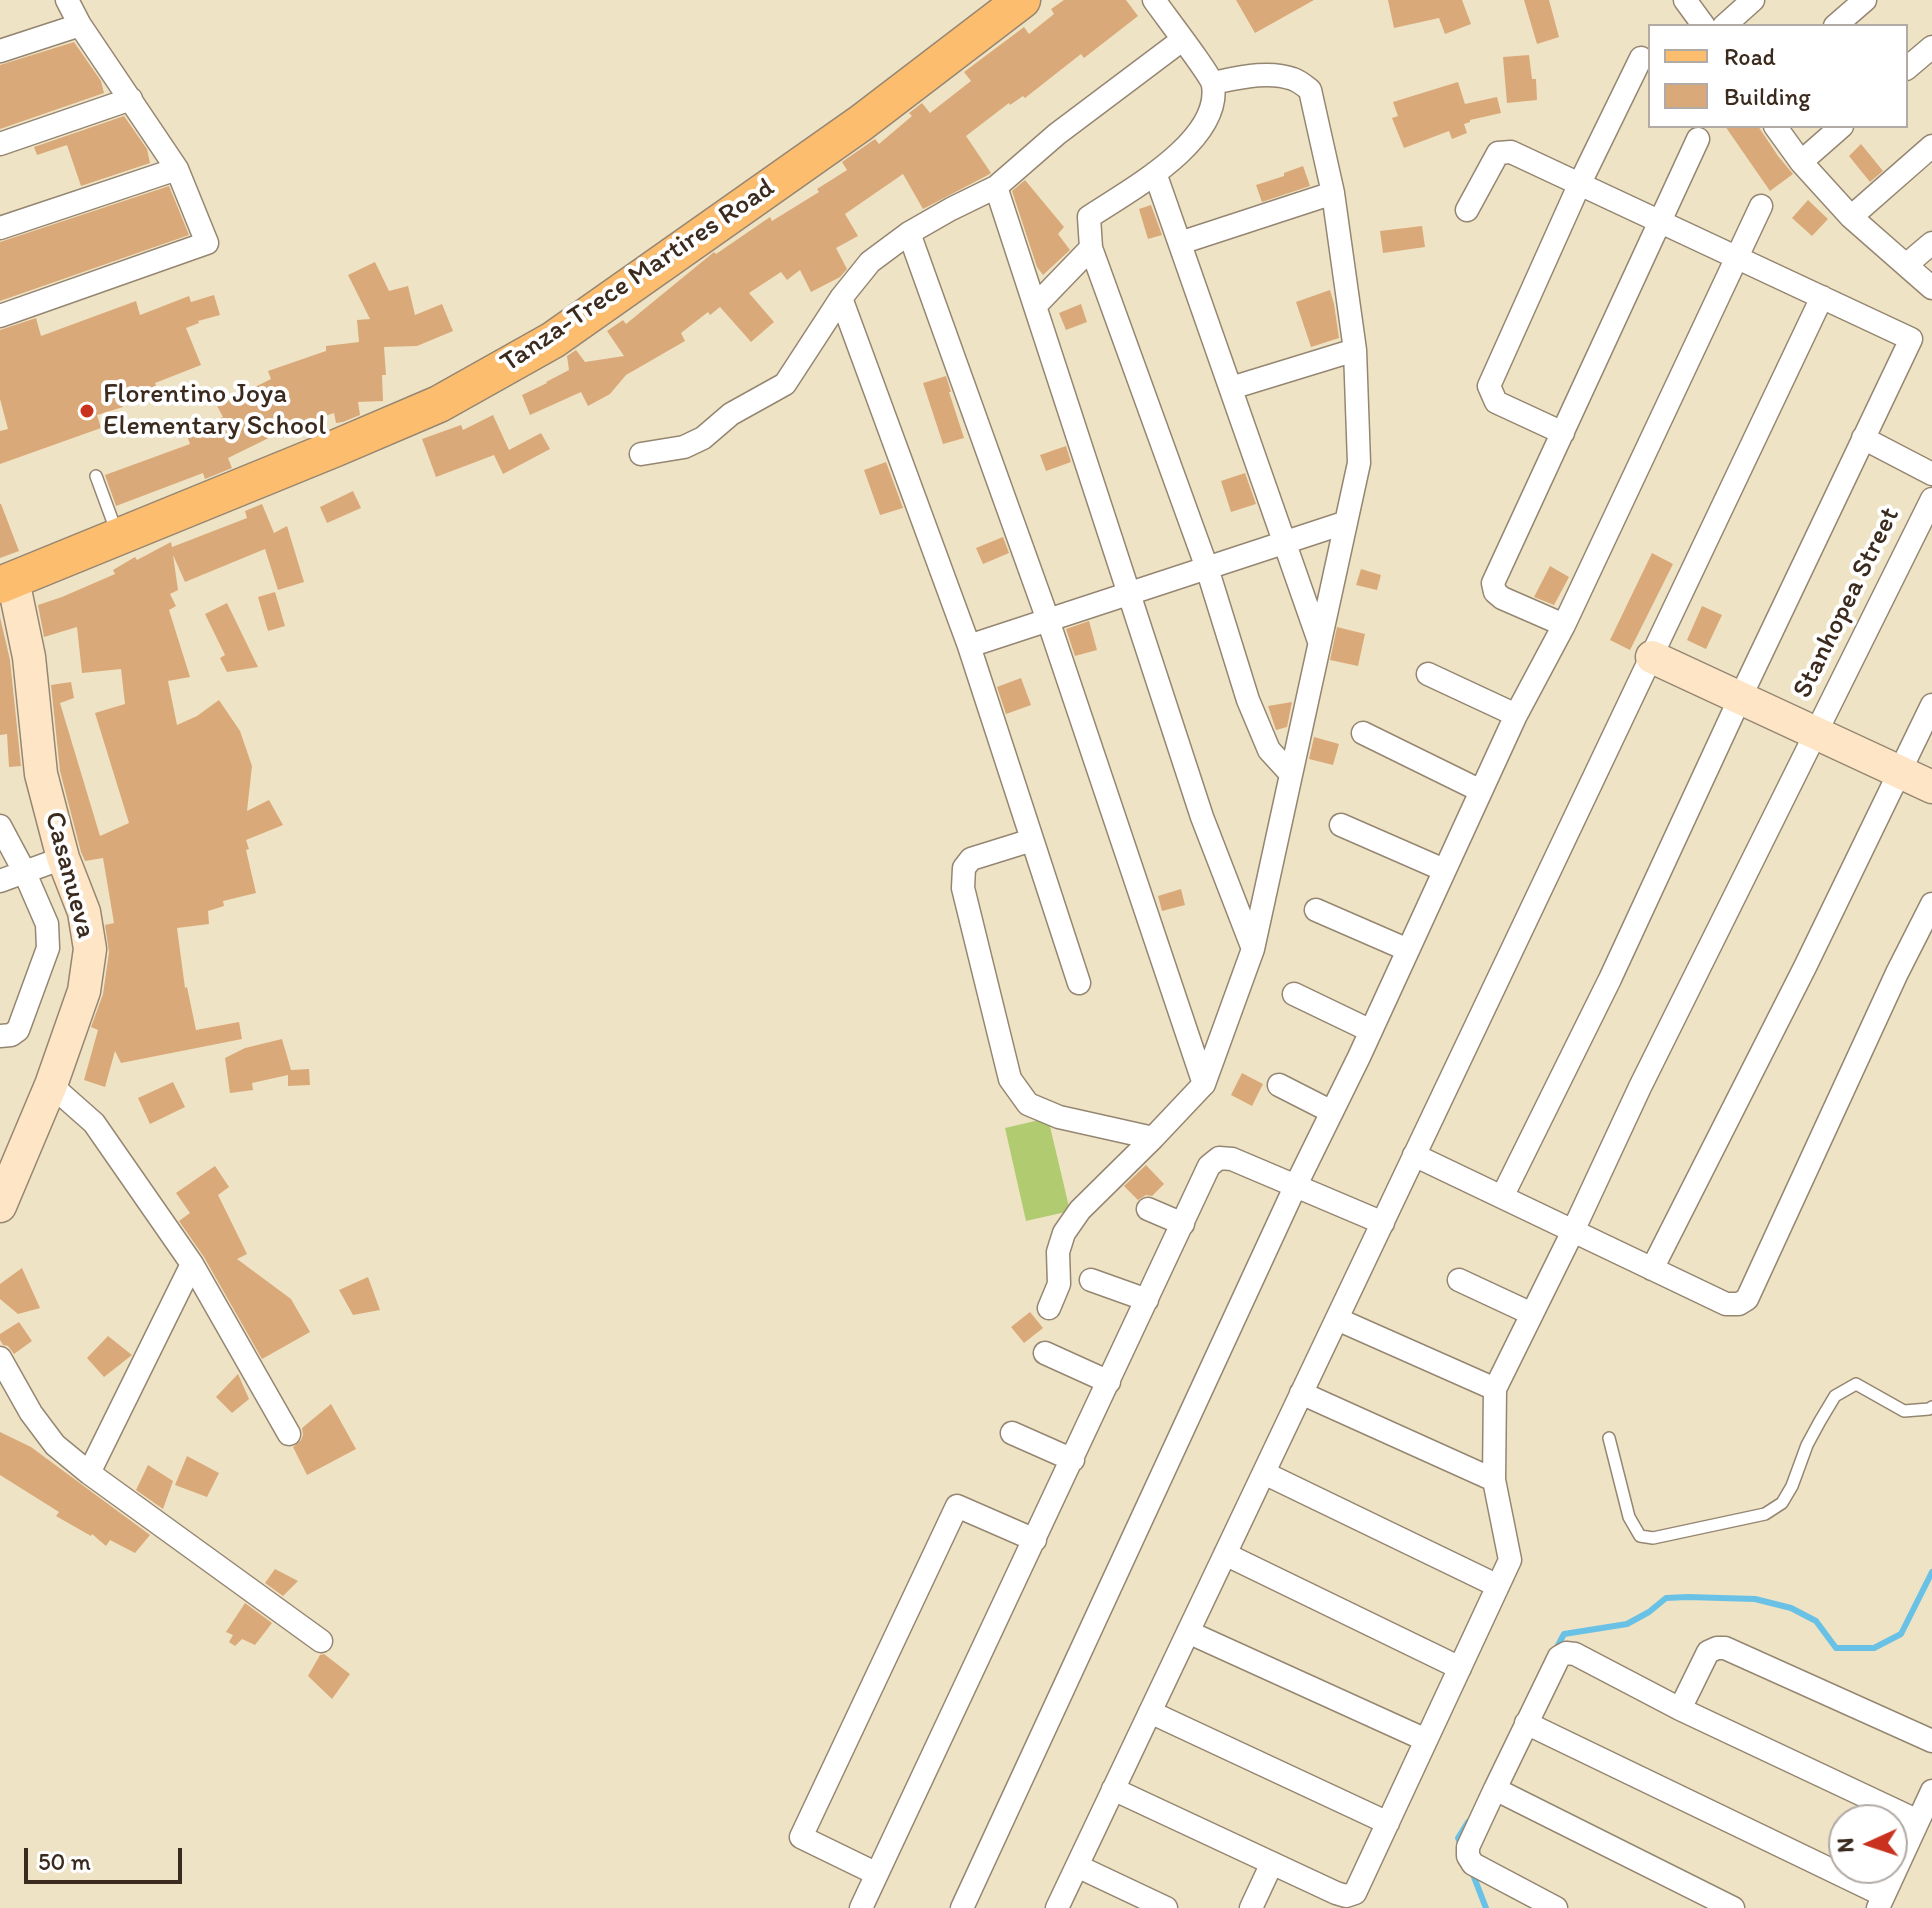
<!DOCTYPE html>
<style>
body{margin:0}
#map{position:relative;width:1932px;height:1908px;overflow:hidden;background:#efe3c5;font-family:Itim,sans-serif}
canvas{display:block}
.legend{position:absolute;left:1648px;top:24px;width:260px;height:104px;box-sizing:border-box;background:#fff;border:2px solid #b1aaa5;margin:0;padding:10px 14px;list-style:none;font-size:24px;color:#3b2a1e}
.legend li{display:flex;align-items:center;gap:16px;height:40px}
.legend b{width:40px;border:2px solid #b1aaa5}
.north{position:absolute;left:1828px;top:1804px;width:80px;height:80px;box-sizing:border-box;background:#fff;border:2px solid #b1aaa5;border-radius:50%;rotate:267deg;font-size:22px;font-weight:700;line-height:32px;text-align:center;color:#3b2a1e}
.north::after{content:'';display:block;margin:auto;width:28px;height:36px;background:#c8321e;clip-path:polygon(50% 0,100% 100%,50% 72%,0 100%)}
.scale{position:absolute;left:24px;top:1848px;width:158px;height:36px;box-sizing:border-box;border:4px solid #3b2a1e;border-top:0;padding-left:10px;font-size:24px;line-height:28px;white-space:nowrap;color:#3b2a1e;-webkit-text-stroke:6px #fff;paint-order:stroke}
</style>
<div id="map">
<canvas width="1932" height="1908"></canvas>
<ul class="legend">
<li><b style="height:10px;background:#fcbd6f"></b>Road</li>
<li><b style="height:22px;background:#daa979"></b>Building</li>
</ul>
<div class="north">N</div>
<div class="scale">50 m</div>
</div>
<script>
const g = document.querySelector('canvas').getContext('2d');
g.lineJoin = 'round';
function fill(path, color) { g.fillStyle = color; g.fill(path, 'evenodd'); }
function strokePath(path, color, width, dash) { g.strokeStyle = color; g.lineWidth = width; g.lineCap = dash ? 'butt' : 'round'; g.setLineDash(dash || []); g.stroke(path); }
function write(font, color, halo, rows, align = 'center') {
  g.font = font + ' Itim,sans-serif'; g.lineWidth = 8; g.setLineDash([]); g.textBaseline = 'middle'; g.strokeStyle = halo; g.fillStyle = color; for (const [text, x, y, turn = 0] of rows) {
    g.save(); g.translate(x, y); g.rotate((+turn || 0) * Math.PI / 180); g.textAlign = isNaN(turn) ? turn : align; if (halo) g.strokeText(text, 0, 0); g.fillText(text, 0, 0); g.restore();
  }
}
fill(new Path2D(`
 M1048 1118 1070 1211 1026 1221 1005 1128Z`), '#b1cb71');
strokePath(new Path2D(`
 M1555 1651 1564 1634 1627 1624 1649 1612 1666 1598 1688 1597 1755 1599 1791 1608 1816 1621 1836 1648H1874L1901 1634 1932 1572
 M1462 1847 1458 1838 1468 1822
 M1472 1872 1486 1908`), '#69c2e6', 6);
fill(new Path2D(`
 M1064 0H1126L1138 16 1084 58 1081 54 1025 98 1023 96 1010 105 1009 103 966 136 991 173 988 175 923 209 903 174 845 214 858 236 836 248 847 269 840 277 811 292 800 270 787 280 781 272 749 293 774 322 751 342 720 307 710 315 708 312 681 333 685 341 626 375 610 394 588 406 581 392 530 415 522 395 547 383 546 382 569 370 567 356 576 350 585 362 624 356 607 331 623 320 626 324 714 252 716 254 770 217 772 221 819 192 817 189 847 170 842 162 875 139 879 144 912 116 909 113 922 103 930 113 971 81 964 72 1024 27 1029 34 1054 14 1051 9Z
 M1236 0H1314L1255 33Z
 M1388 0H1462L1471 24 1445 34 1439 18 1394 28Z
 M1524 0H1549L1559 37 1537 44Z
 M74 42 101 81 104 93 0 129V65Z
 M1529 55 1532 79H1536L1537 100 1507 103 1503 57Z
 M1458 82 1465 104 1497 97 1501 113 1470 120V122L1464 124 1467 133 1452 139 1449 131 1404 148 1392 118 1398 116 1393 102Z
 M124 116 147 149 150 163 81 186 67 145 37 155 34 147Z
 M1725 126H1758L1778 156 1793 174 1770 191Z
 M1861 144 1883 171 1870 182 1849 156Z
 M1303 166 1310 186 1262 202 1256 185 1284 176V173Z
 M1025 180 1064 227 1058 234 1070 250 1043 275 1037 267 1012 191Z
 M169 186 189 235 0 301V242Z
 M1808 200 1828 219 1812 236 1792 218Z
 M1151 205 1162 235 1148 239 1139 209Z
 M1422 226 1425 247 1383 253 1380 231Z
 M375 262 389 291 408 286 415 315 442 304 453 331 417 346 384 347 386 375H382L383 401 358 402 360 415 343 422 336 423 334 413 287 429 228 458 232 468 205 479 203 473 116 506 105 475 190 444 186 433 223 417 217 406 271 379 268 371 326 351V346L359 342 357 320 370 319 348 275Z
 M1330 290 1334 304 1339 338 1311 347 1296 302Z
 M214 295 220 315 198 321 199 323 186 328 201 365 155 383 158 392 122 403 123 407 97 415 101 428 0 464V431L8 429 0 399V330L36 318 41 336 136 301 140 315 189 296 191 302Z
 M1081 304 1087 322 1066 330 1059 313Z
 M946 376 951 392H949L964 438 943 444 923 383Z
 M493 415 509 450 541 433 550 449 503 474 494 455 436 477 422 439 461 425 463 430Z
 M1066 446 1071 462 1046 471 1040 455Z
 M886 462 903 508 880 515 864 470Z
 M1245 473 1256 504 1231 512 1221 481Z
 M353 491 361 508 327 523 320 507Z
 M0 504H1L19 551 0 558Z
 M262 504 274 533 287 526 304 582 278 590 265 549 185 582 173 555 178 590 170 594 176 606 169 610 190 677 168 681 177 725 197 716 219 700 240 731 252 766 247 811 269 800 283 825 246 840 249 849 246 850 256 893 223 901 224 906 208 911 209 924 177 928 185 988 187 987 196 1030 239 1022 242 1039 121 1063 115 1051 105 1087 84 1080 98 1030 91 1027 103 994 109 952 105 925 114 923 103 858 85 861 81 852 60 771 51 685 71 682 74 698 60 703 100 836 129 823 95 713 125 704 121 669 82 673 77 627 44 637 38 605 62 597 115 574 113 570 135 557 137 560 171 542 172 547 247 518 245 511Z
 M1003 537 1009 553 983 564 976 548Z
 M1652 553 1673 564 1630 650 1610 640Z
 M1550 566 1569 577 1554 605 1534 597Z
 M1361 569 1381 575 1377 590 1356 585Z
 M275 592 285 626 268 631 258 597Z
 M227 603 258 667 227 672 220 658 225 655 205 614Z
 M1702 606 1722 615 1706 649 1687 640Z
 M0 617 10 660 21 766 9 767 7 734 0 735Z
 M1089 621 1097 650 1075 656 1066 629Z
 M1337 627 1365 634 1358 666 1330 660Z
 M1021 678 1031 705 1006 714 997 687Z
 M1292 702 1287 727 1276 730 1268 706Z
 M1314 737 1339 744 1333 765 1309 759Z
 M1181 889 1185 905 1162 911 1158 896Z
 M282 1039 291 1070 309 1069 310 1085 288 1086V1075L252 1083 253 1090 230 1093 225 1058 245 1048Z
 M1242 1073 1263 1084 1252 1106 1231 1095Z
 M173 1082 185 1107 150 1124 138 1098Z
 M1146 1165 1164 1184 1152 1196 1146 1195 1138 1200 1124 1186Z
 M215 1166 229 1187 218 1195 247 1254 237 1259 291 1299 310 1332 262 1359 204 1257 179 1221 190 1213 176 1193Z
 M22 1268 40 1308 18 1314 0 1299V1284Z
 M368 1277 380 1310 353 1315 339 1290Z
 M1030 1312 1043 1328 1024 1343 1011 1327Z
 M19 1322 32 1341 14 1354 8 1346 3 1345 0 1340V1334Z
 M108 1336 132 1355 104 1377 87 1358Z
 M238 1374 249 1399 232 1413 216 1397Z
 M331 1404 356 1449 307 1475 293 1447 301 1440 303 1435 302 1428Z
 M0 1432 31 1447 150 1535 135 1553 110 1540 106 1546 92 1534 91 1536 56 1516 59 1512 0 1475Z
 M187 1456 219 1473 207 1497 175 1485Z
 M148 1465 173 1481 163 1509 136 1490Z
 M275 1569 298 1581 283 1596 265 1583Z
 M245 1603 272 1623 255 1645 242 1639 235 1646 229 1642 233 1635 226 1632Z
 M324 1654 350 1674 332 1699 308 1676 320 1655Z`), '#daa979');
const lane = new Path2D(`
 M96 476 117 533
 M1609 1438 1629 1517 1640 1536 1653 1538 1765 1514 1782 1503 1792 1486 1807 1445 1820 1421 1835 1396 1856 1384 1904 1411 1929 1409 1932 1407`);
const street = new Path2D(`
 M1685 0 1704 26
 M1724 26 1753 0
 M1835 26 1865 0
 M0 51 80 25
 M1906 69 1932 47
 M1775 126 1801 162 1851 217 1932 288
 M0 144 131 99
 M1801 162 1842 126
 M1155 173 1319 641
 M996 187 1202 817 1253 949
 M1467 210 1498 153 1511 152 1911 339 1740 698 1610 979 1502 1197
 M1851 217 1932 146
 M0 228 177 169
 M909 233 1048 620 1204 1084
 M1180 243 1333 193
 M1091 248 1207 568 1248 700 1269 750 1291 774
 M1906 265 1932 243
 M841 298 969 646 1079 983
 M1035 306 1091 248 1089 217C1128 191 1222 141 1213 85 1211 75 1163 13 1154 0
 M0 316 207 243 177 169 80 25 67 0
 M1231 388 1355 350
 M1563 433 1496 402 1489 386 1580 183 1641 58
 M1863 438 1932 474
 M641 454 684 447 703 438 731 414 785 384 841 298 870 262 909 233 951 209 996 187 1057 134 1182 40
 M1564 625 1502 598 1495 592 1493 583 1698 139
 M969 646 1344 523
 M1428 674 1516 715
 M1363 733 1481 791
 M1341 825 1444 870
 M0 826 24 871 47 924 48 948 18 1030 11 1035 0 1036
 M1032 840 971 859 964 868 963 888 1010 1079 1028 1104 1059 1117 1153 1138 1204 1084 1253 949 1359 463 1355 350 1333 193 1310 90C1305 86 1299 81 1293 79 1268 70 1238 78 1213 83
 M0 881 63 858
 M1316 910 1408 950
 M1294 994 1371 1031
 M51 1085 94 1123 192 1264 289 1434
 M1279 1085 1332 1112
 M1414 1155 1726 1304H1739L1747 1299 1897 973 1932 904
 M1148 1209 1183 1224
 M1652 1269 1805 967 1932 705
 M1091 1280 1147 1300
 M1459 1280 1532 1314
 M1049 1308 1059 1284 1058 1252 1064 1233 1080 1210 1153 1138
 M1337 1319 1495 1389
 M1045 1353 1109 1382
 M0 1358 31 1413 55 1445 89 1473 321 1641
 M1301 1393 1494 1480
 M1012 1433 1073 1460
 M89 1473 192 1264
 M1264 1473 1498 1586
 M1225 1554 1460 1668
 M1188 1632 1426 1740
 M1680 1709 1575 1654 1566 1653 1559 1657 1495 1789 1733 1908
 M1150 1712 1388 1823
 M1526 1723 1883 1895
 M1113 1789 1336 1893 1346 1896 1355 1893 1510 1560 1494 1480 1495 1389 1573 1231 1640 1087 1932 499
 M1495 1789 1468 1847V1856L1473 1864 1556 1908
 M1918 1821 1680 1709 1708 1652 1717 1648H1725L1932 1741
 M1077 1866 1166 1908
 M877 1874 801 1837 957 1506 1035 1540
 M861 1908 1209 1166 1219 1158 1232 1159 1383 1223
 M962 1908 1295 1187 1359 1057 1516 715 1564 625 1761 206
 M1057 1908 1822 297
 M1251 1908 1272 1863
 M1878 1908 1932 1791`);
const secondary = new Path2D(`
 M1652 657 1932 787
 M0 1206 51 1085 84 991 90 949 84 912 63 858 41 774 29 657 13 580`);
const primary = new Path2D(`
 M0 585 336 448 439 404 553 340 861 123 1022 0`);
strokePath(lane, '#958672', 14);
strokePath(street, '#958672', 25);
strokePath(secondary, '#958672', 35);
strokePath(primary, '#958672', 39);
strokePath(lane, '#fff', 11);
strokePath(street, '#fff', 22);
strokePath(secondary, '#fee5c5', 32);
strokePath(primary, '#fcbd6f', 36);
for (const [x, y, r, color] of [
 [87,411,8,"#c8321e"]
]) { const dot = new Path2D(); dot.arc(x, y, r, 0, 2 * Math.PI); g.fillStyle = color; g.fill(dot); strokePath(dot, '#fff', 3); }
write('28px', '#3b2a1e', '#fff', [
 ["Tanza-Trece Martires Road",638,276,-34],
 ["Stanhopea Street",1847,603,-64],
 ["Casanueva",69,875,75]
]);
write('28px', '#3b2a1e', '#fff', [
 ["Florentino Joya",103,395],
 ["Elementary School",103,427]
], 'left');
</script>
